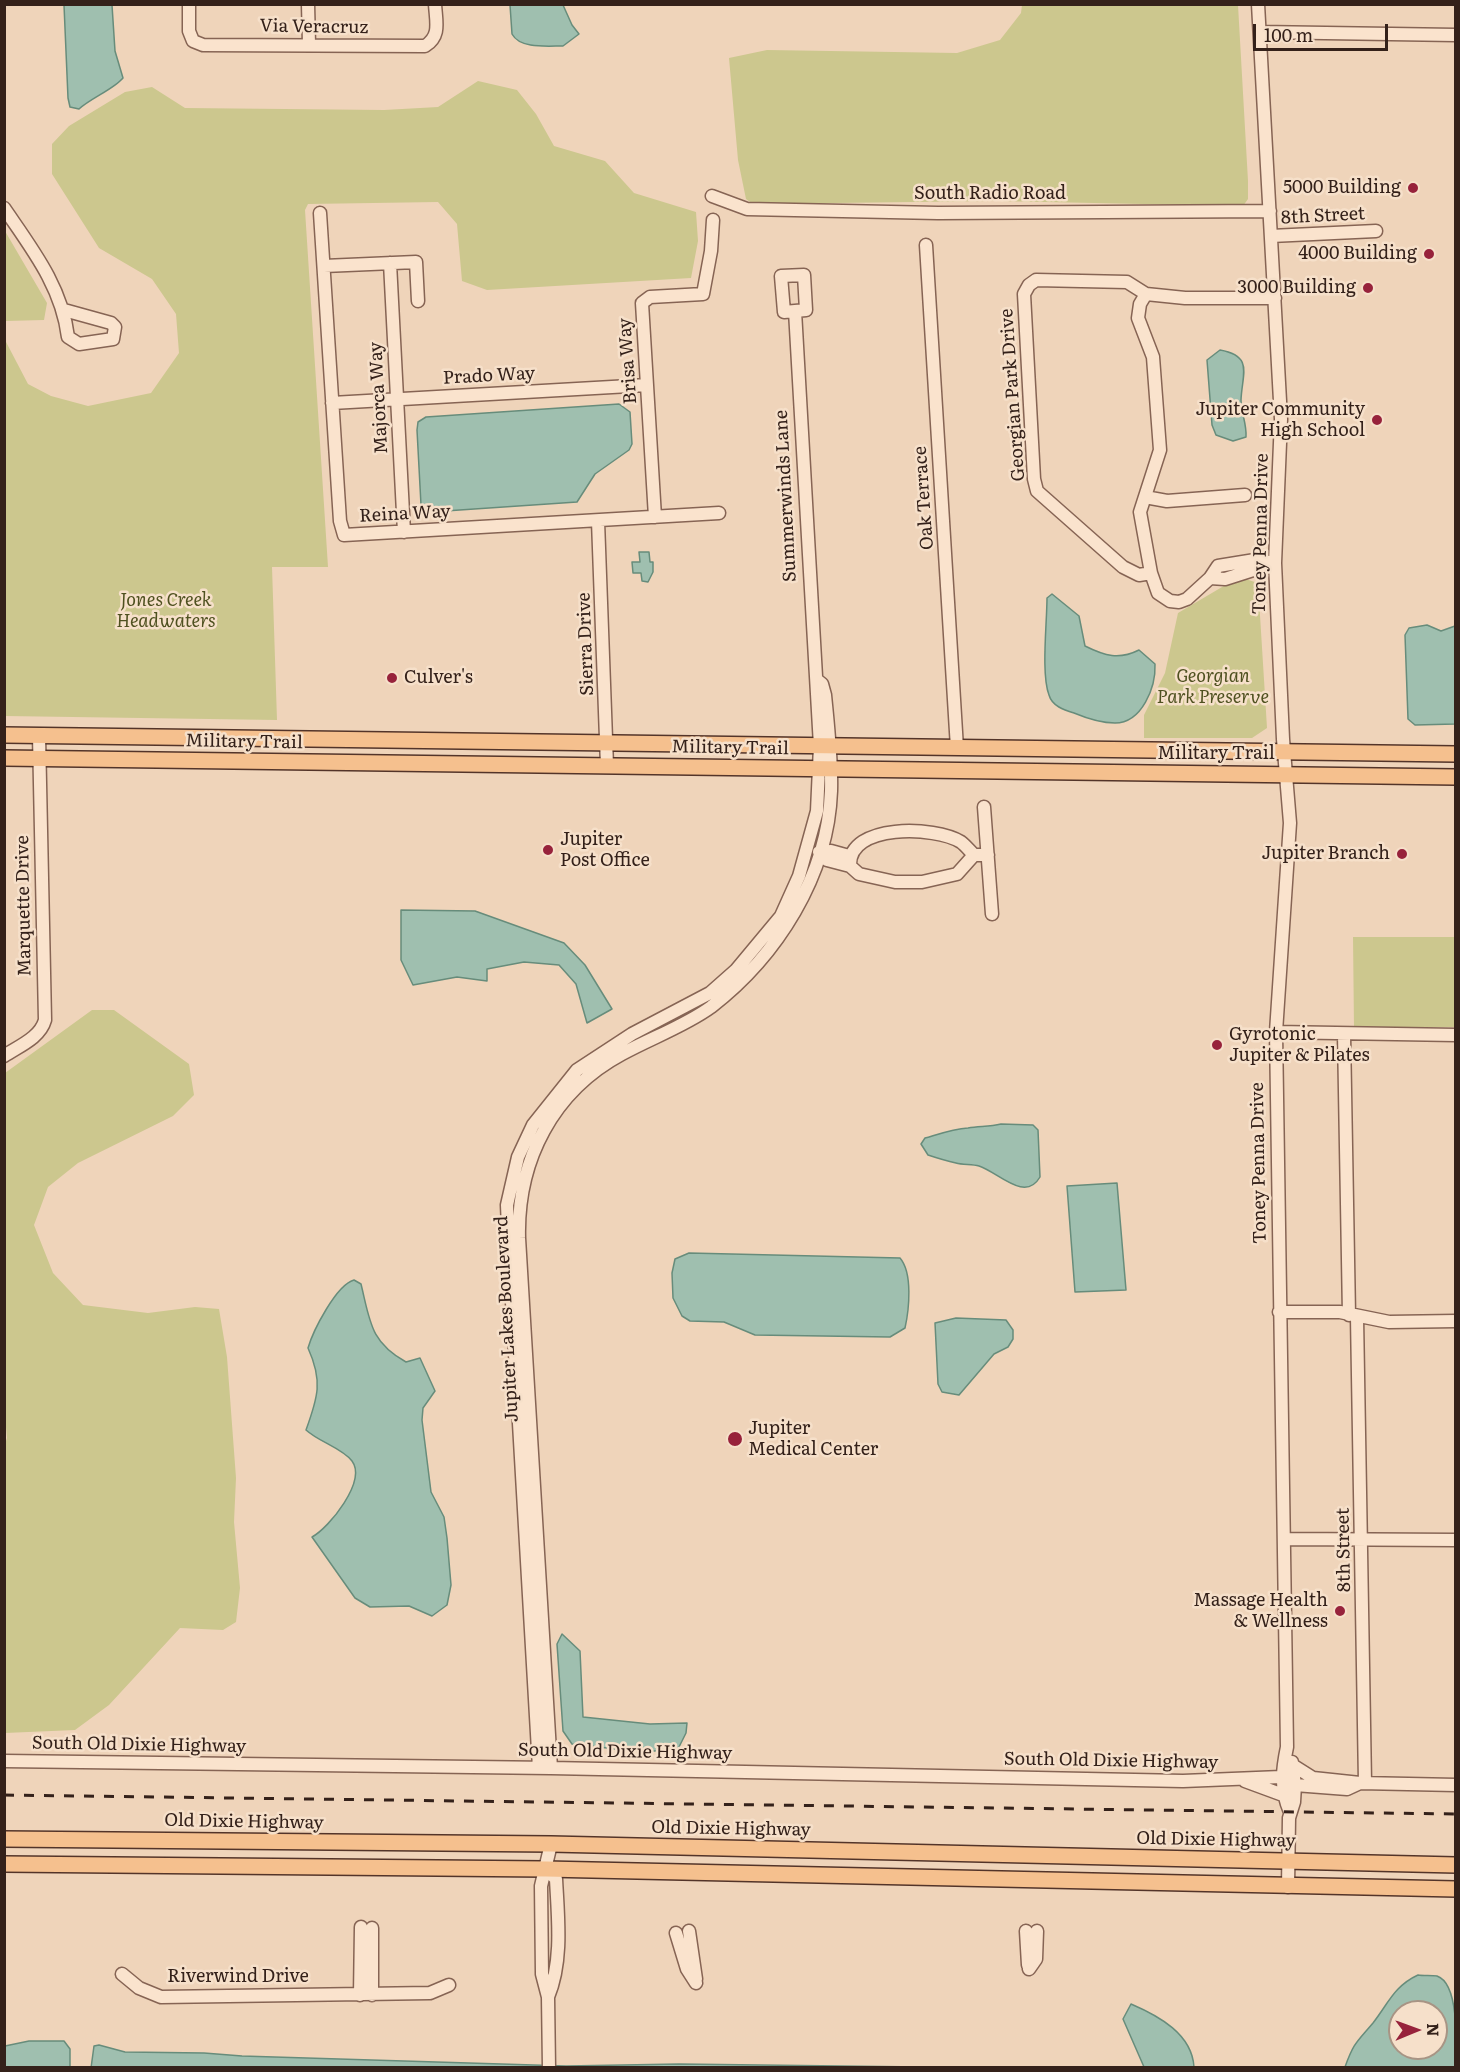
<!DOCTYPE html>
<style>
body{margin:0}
#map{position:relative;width:1460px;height:2072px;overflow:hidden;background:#efd4ba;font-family:Literata,serif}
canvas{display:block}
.frame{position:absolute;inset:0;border:6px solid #34211a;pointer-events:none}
.north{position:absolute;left:1388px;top:2000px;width:60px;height:60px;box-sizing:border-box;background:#f6e0ca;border:2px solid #a89484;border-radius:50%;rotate:89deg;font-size:16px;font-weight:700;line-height:24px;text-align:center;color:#34211a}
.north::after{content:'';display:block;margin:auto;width:21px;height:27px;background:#97223b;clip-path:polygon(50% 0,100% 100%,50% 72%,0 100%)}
.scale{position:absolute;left:1253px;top:24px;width:135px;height:27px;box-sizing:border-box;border:3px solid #34211a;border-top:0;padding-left:8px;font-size:18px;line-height:21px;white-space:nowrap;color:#34211a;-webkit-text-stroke:4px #f6e0ca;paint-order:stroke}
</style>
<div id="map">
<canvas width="1460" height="2072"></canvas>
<div class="frame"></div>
<div class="north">N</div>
<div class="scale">100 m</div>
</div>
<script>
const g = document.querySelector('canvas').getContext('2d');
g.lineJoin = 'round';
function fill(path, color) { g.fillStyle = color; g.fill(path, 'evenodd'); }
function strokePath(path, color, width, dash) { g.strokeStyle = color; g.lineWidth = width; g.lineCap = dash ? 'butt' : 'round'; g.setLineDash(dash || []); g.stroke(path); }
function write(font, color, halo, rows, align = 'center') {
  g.font = font + ' Literata,serif'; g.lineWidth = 5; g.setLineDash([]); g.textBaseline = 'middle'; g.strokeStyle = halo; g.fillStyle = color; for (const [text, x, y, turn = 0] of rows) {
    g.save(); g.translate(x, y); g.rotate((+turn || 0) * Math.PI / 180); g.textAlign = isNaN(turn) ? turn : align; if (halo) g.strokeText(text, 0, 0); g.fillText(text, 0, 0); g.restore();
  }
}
fill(new Path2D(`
 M1022 5H1238L1248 181V199L1243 206 995 201 753 204 746 199 738 160 729 58 767 50 957 53 1000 40 1021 13Z
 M478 81 517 90 536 114 554 146 605 161 634 193 696 212 698 241 691 278 487 290 462 281 457 224 438 202 308 204 305 210 328 567H272L277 720 5 716V340L28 384 51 396 88 406 151 393 179 353 176 314 152 279 99 248 52 174V144L69 126 125 92 152 87 185 108 384 110 438 107Z
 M5 231 47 303 44 320 6 321 5 330Z
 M1239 577 1258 583 1267 728 1252 738H1144V715L1165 673 1178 613Z
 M1353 937H1455V1027L1354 1028Z
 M92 1010H114L189 1064 194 1095 173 1116 78 1163 48 1187 34 1225 53 1273 83 1305 148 1313 195 1307 219 1309 227 1357 236 1478 234 1522 240 1588 236 1622 223 1630 180 1628 109 1705 75 1730 5 1733 4 1447 7 1438 4 1406 5 1073Z`), '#ccc78e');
const water = new Path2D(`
 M64 5H112L115 51 123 78C114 89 91 98 79 109L70 107 68 98Z
 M510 5H563L572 25 579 34 563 46C547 46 520 49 512 34Z
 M1220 350C1254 356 1242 374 1241 400 1241 413 1247 424 1246 437L1233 441 1216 435 1212 425 1207 360Z
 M619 404 630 412 632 444 629 450 595 474 577 502 445 511 430 510 421 505 417 430 418 422 426 417Z
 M639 552H649L650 562H653V572L648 582 642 581 641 573H633L632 562H640Z
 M1052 594 1079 616 1085 646C1105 656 1119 660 1139 650L1155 664C1156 687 1142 723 1115 723 1101 723 1086 718 1074 713 1064 710 1052 706 1049 695 1041 674 1047 623 1047 598Z
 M1427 625 1441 631 1455 626V724L1415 725 1408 719 1405 635 1409 628Z
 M401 910 475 911 564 943 585 965 612 1009 587 1023 576 984 559 965 524 962 487 969V981L457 977 413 985 401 960Z
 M1001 1124 1033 1125 1038 1130 1040 1177C1025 1203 998 1172 979 1166 972 1164 963 1165 956 1163 947 1161 937 1158 928 1155L921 1144 925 1138C939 1134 953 1129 968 1128 980 1126 989 1127 1001 1124Z
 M1117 1183 1126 1290 1075 1292 1067 1186Z
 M689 1253 900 1258C913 1273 909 1310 905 1328L890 1337 755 1335 724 1322 690 1321 682 1316 673 1298 672 1273 675 1259Z
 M354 1280 361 1284C370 1321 370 1342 406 1362L420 1358 435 1391 423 1408 422 1420 431 1492 444 1517 447 1538 451 1585 447 1605 432 1616 409 1606 370 1607 355 1598 312 1537C329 1528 367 1481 352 1461 342 1448 319 1442 306 1430 318 1397 323 1381 308 1348 313 1331 336 1285 354 1280Z
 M956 1318 1006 1320 1013 1330V1339L1008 1347 994 1354 959 1395 942 1392 938 1384 935 1323Z
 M562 1634 580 1651 583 1717 650 1724 687 1723 686 1733 678 1749 642 1752 572 1744 563 1731 557 1644Z
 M1418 1975C1424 1976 1431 1975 1437 1976 1460 1984 1456 2045 1455 2067H1345C1354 2042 1357 2042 1373 2023 1388 2004 1394 1986 1418 1975ZM1400 2012H1436V2048H1400Z
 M1131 2004C1159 2016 1192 2034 1194 2067H1144L1123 2019Z
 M29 2041H64L70 2049V2067H5V2046Z
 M99 2045 125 2052 204 2053 242 2056 566 2066 679 2064 922 2067 91 2068 94 2046Z`);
fill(water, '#9fbfaf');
strokePath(water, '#678c7b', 1.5);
const minor = new Path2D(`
 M189 4V31L193 41 203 45 425 46C441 36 436 22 435 4
 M308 4 309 44
 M1258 4 1281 419 1275 563 1283 739 1290 823 1276 1032 1287 1747C1282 1771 1280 1789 1290 1812
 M1260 32 1456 35
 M712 196 747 209 938 213 1270 211
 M4 208C32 249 62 287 68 337L79 344 113 339 115 327 111 323 64 310
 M320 213 340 521 344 535 719 513
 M1271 236 1376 231
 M926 245 957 748
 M390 263 404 532
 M324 266 416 262 418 301
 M804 275 806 310 784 312 781 276Z
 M1146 294 1140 304 1138 318 1153 357 1160 450 1140 512 1151 573 1158 593 1170 601 1179 602 1187 599 1210 578 1218 566 1255 560 1275 563
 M332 403 647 385
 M1145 497 1167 501 1245 495
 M655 517 642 303 650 297 703 294 711 251 713 220
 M598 521 607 766
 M1151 573 1139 575 1123 567 1037 491 1034 479 1024 294 1029 285 1036 280 1127 282 1146 294 1185 298H1275
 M1210 578 1225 579 1275 563
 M984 807 992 914
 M819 852 827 860 850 866 859 874 895 882H922L957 874 974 855
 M819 852 831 851 849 856
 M850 866C848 823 935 826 961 842 965 845 970 851 974 855H988
 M1276 1032 1456 1035
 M1344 1035 1349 1315
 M4 1056C19 1046 40 1038 45 1020L39 736
 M1279 1312H1340L1389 1322 1456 1321
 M1357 1317 1365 1783
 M1284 1539 1456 1540
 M4 1761 551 1768 1183 1781 1281 1777
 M1294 1766 1313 1778 1360 1783 1456 1785
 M539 1768 509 1251 507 1205 518 1157 533 1125 577 1070 632 1034 710 993 736 970 781 916 799 876 817 811 820 746 795 311
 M551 1768 519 1238C517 1160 553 1091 622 1054 651 1038 685 1026 711 1007 777 956 828 876 831 791 832 760 828 726 825 695L822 684 817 680
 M1245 1781 1283 1795
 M1295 1785 1347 1789 1360 1783
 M546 1869 556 1879C558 1918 563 1961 548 1997
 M1288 1887 1289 1818 1294 1802 1295 1785 1292 1762
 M689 1931 696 1979
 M1026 1931 1028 1965
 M676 1933 687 1969 696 1983
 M1029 1969 1036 1959 1037 1931
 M122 1974 139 1988 161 1997 430 1993 449 1985
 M360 1995 361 1927
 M372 1995V1928
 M549 2068 548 1997 542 1974 541 1886 551 1844`);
const major = new Path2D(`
 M4 735 1456 754
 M4 758 1456 777
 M4 1839 551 1844 1456 1865
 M4 1864 546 1869 1456 1889`);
strokePath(minor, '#866454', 15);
strokePath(major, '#533429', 18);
strokePath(minor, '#fae3cd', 12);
strokePath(major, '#f5c08e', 15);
strokePath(new Path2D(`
 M4 1795 1456 1814`), '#34211a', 3, [10, 10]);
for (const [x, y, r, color] of [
 [1413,188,6,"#97223b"],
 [1429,254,6,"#97223b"],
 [1368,288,6,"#97223b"],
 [1377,420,6,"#97223b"],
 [392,678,6,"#97223b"],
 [548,850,6,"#97223b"],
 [1402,854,6,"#97223b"],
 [1217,1045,6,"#97223b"],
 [735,1439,8,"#97223b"],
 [1340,1611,6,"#97223b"]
]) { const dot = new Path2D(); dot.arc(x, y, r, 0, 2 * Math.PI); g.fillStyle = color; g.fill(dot); strokePath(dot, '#f6e0ca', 2); }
write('18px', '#34211a', '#f6e0ca', [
 ["Via Veracruz",314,27,1],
 ["South Radio Road",990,194],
 ["8th Street",1323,216,-3],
 ["Brisa Way",628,361,-94],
 ["Prado Way",489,376,-3],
 ["Georgian Park Drive",1013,395,-94],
 ["Majorca Way",379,398,-93],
 ["Summerwinds Lane",786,496,-93],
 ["Oak Terrace",924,498,-94],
 ["Reina Way",405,514,-3],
 ["Toney Penna Drive",1261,534,-89],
 ["Sierra Drive",586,644,-92],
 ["Military Trail",244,742,1],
 ["Military Trail",730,748,1],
 ["Military Trail",1216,754],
 ["Marquette Drive",24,906,-91],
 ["Toney Penna Drive",1259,1163,-91],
 ["Jupiter Lakes Boulevard",507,1319,-93],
 ["8th Street",1344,1550,-91],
 ["South Old Dixie Highway",139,1745,1],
 ["South Old Dixie Highway",625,1752,1],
 ["South Old Dixie Highway",1111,1761,1],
 ["Old Dixie Highway",244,1822,1],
 ["Old Dixie Highway",731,1829,1],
 ["Old Dixie Highway",1216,1840,1],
 ["Riverwind Drive",238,1977]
]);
write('18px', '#34211a', '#f6e0ca', [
 ["5000 Building",1401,188],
 ["4000 Building",1417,254],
 ["3000 Building",1356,288],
 ["Jupiter Community",1365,410],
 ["High School",1365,431],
 ["Culver's",404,678,"left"],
 ["Jupiter",560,840,"left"],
 ["Post Office",560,861,"left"],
 ["Jupiter Branch",1390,854],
 ["Gyrotonic",1229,1035,"left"],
 ["Jupiter & Pilates",1229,1056,"left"],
 ["Jupiter",748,1429,"left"],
 ["Medical Center",748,1450,"left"],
 ["Massage Health",1328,1601],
 ["& Wellness",1328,1622]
], 'right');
write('italic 18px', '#4f5120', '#f6e0ca', [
 ["Jones Creek",166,601],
 ["Headwaters",166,622],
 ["Georgian",1213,677],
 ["Park Preserve",1213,698]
]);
</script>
